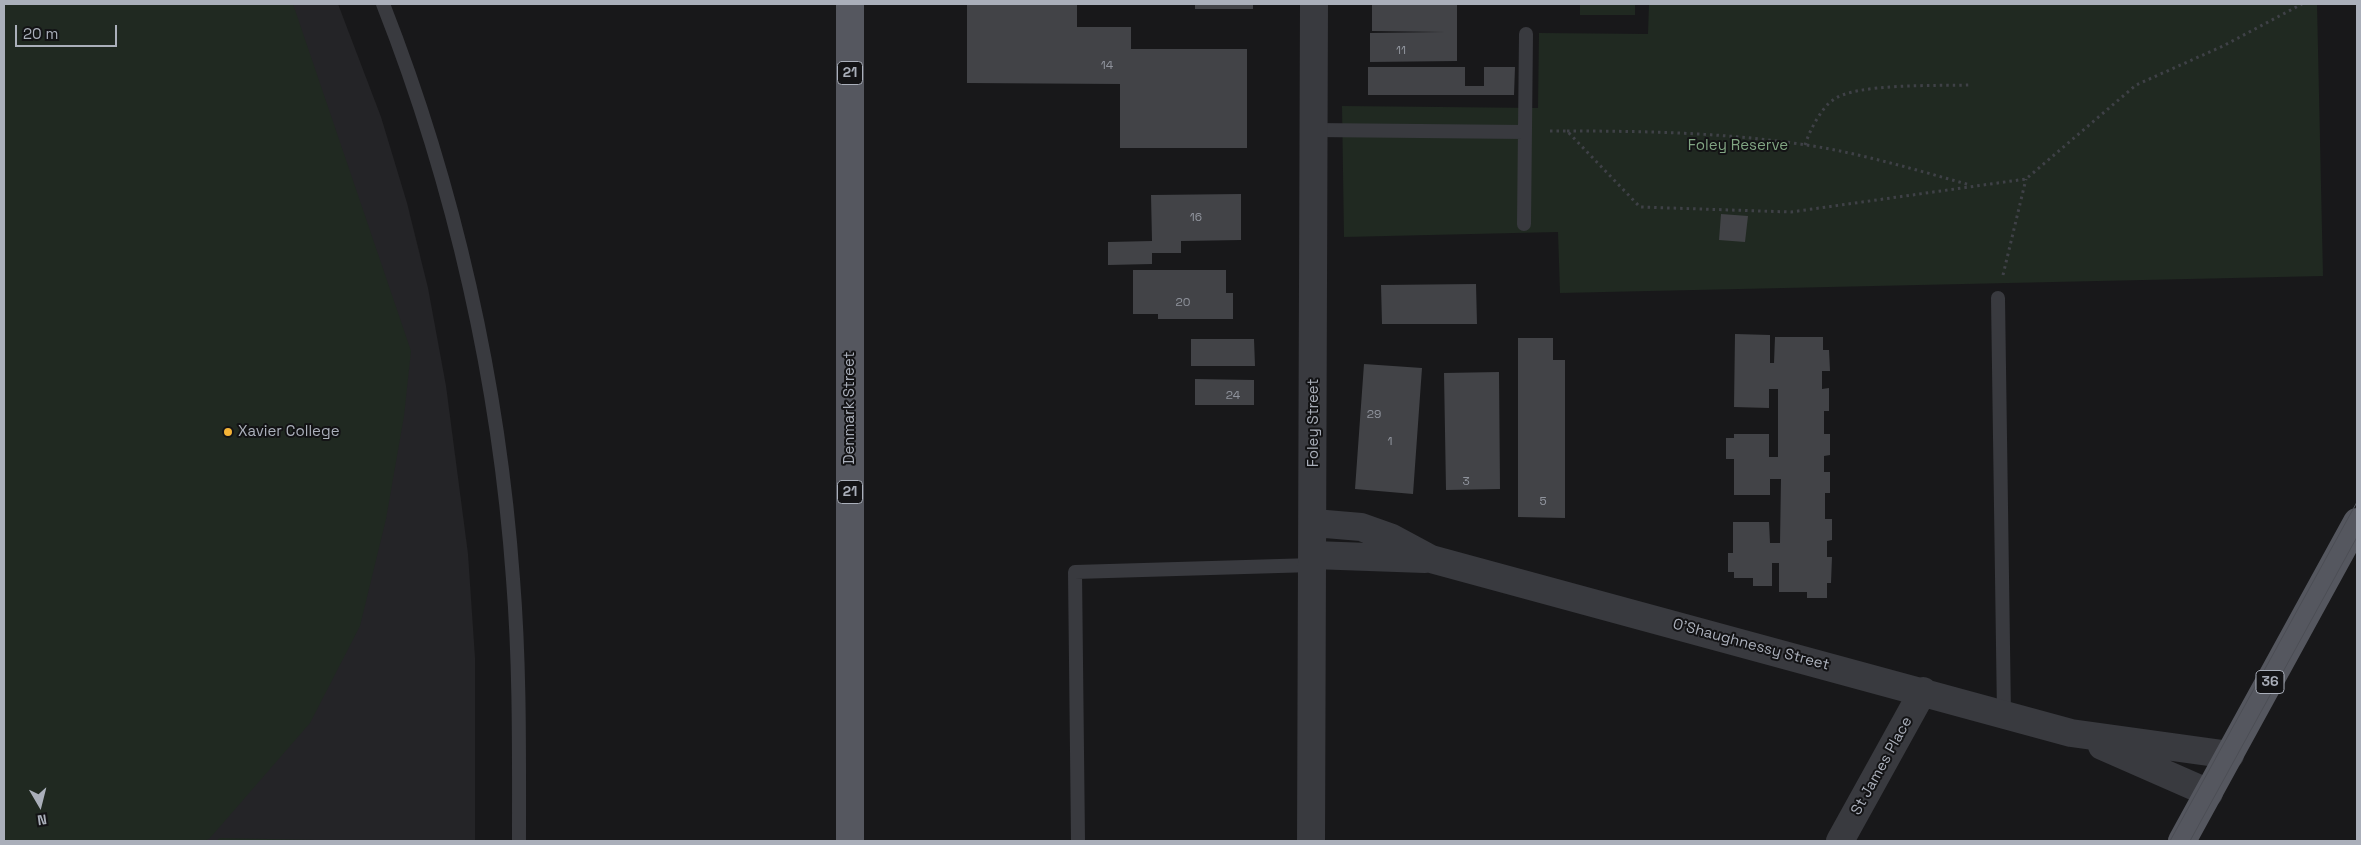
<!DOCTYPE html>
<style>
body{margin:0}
#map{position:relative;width:2361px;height:845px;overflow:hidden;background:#18181a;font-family:"Space Grotesk",sans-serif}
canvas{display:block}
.frame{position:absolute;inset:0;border:5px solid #aaafba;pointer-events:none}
.north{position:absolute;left:15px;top:780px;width:50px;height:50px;-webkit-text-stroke:4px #131315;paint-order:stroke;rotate:172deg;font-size:14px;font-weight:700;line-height:20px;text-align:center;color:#aaafba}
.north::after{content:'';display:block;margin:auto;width:18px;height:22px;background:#aaafba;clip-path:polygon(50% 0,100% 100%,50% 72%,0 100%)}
.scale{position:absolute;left:15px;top:25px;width:102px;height:22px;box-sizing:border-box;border:2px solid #aaafba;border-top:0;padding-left:6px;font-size:15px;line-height:18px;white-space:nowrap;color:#aaafba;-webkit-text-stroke:4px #131315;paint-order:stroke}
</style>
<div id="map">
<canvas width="2361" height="845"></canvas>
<div class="frame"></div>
<div class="north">N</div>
<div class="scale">20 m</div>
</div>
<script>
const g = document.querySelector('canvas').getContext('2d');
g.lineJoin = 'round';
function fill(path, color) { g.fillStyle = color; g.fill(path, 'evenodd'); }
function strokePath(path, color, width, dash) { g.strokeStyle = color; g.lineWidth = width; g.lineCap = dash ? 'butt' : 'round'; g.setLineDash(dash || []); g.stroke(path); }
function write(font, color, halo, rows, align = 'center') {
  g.font = font + ' "Space Grotesk",sans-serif'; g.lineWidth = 4; g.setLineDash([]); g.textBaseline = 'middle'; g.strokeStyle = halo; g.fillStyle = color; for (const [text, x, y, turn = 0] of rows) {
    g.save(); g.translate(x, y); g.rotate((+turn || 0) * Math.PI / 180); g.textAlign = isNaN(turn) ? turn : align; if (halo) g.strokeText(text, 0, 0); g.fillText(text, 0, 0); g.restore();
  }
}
fill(new Path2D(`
 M4 4H338L381 117 407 203 428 288 446 386 468 554 475 658V841H4Z`), '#242427');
fill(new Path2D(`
 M4 4H293L411 351 404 416 386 519 360 626 310 723 210 838 205 841H4Z
 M1580 4H1635V15H1580Z
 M1649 4H2317L2323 276 1560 293 1558 232 1344 237 1342 106 1538 108 1539 33 1648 34Z
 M220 838 362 841H216Z`), '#202921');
fill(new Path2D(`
 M967 4H1077V27H1131V49H1247V148H1120V84L967 83Z
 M1195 4H1253V9H1195Z
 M1372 4H1457V61L1370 62V33L1444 32 1372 31Z
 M1368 67H1465V86H1484V67H1515L1514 95H1368Z
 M1241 194V240L1181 241V253H1152V264L1108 265V242L1152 241 1151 195Z
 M1721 214 1748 216 1745 242 1719 240Z
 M1133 270H1226V293H1233V319H1158V314H1133Z
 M1476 284 1477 324H1382L1381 285Z
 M1735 334 1770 335V363H1774L1775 337H1823V350H1829L1830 371H1822V389L1829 388V411H1824V434H1830V455L1824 456V472H1830V493H1825V519H1832V540L1827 541V557H1832L1831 583H1827V598H1807V592H1779V563H1772V586H1753V578H1734V572H1728V553H1733V522H1769L1770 543H1780L1781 479H1770V495H1734V459H1726V438H1734V434H1769V457H1778V389H1769V408L1734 407Z
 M1518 338H1553V360H1565V518L1518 517Z
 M1191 339H1254L1255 366H1191Z
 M1364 364 1422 368 1413 494 1355 489Z
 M1499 372 1500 489 1446 490 1444 373Z
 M1195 379 1254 380V405H1195Z`), '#424347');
strokePath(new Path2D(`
 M1550 131H1567L1640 207 1791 212 2026 179 2136 85 2223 46 2302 4
 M1567 131C1651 131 1736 133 1819 147 1870 156 1920 171 1970 185
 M1805 145C1809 132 1821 108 1833 100 1854 83 1939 86 1969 85
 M2003 275 2026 179`), '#3f4147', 3, [2.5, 4]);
strokePath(new Path2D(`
 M383 4C455 187 499 384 513 579 520 667 519 754 519 841
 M1314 130 1525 132
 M1524 224 1526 34
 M1998 298 2004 715
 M1078 841 1075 572 1313 565`), '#393a3f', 14);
strokePath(new Path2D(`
 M1314 523 1361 527 1392 538 1431 559 2071 733 2230 755
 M1313 555 1425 559
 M2102 746 2209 793
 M1311 841 1314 4
 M1840 841 1923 691`), '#393a3f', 28);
strokePath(new Path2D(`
 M850 841V4
 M2182 841 2357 522`), '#55575f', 28);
strokePath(new Path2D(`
 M2170 841 2357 502
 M2190 841 2357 537`), '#4c4e55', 1);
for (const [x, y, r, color] of [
 [228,432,5,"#f4b337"]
]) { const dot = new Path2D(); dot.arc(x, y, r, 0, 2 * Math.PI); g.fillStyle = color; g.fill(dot); strokePath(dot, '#131315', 2); }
write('12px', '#90949d', null, [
 ["11",1401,51],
 ["14",1107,66],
 ["16",1196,218],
 ["20",1183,303],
 ["24",1233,396],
 ["29",1374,415],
 ["1",1390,442],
 ["3",1466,482],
 ["5",1543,502]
]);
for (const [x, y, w] of [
 [850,73,25],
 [850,492,25],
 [2270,682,28]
]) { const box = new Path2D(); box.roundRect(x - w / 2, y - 11.5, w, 23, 4); g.fillStyle = '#131315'; g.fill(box); strokePath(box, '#aaafba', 1); }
write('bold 14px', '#aaafba', null, [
 ["21",850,73],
 ["21",850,492],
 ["36",2270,682]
]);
write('15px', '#81a583', '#131315', [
 ["Foley Reserve",1738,146]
]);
write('15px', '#aaafba', '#131315', [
 ["Denmark Street",850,408,-90],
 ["Foley Street",1314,423,-90],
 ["O'Shaughnessy Street",1751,645,15],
 ["St James Place",1882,766,-61]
]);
write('15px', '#aaafba', '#131315', [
 ["Xavier College",238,432]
], 'left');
</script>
